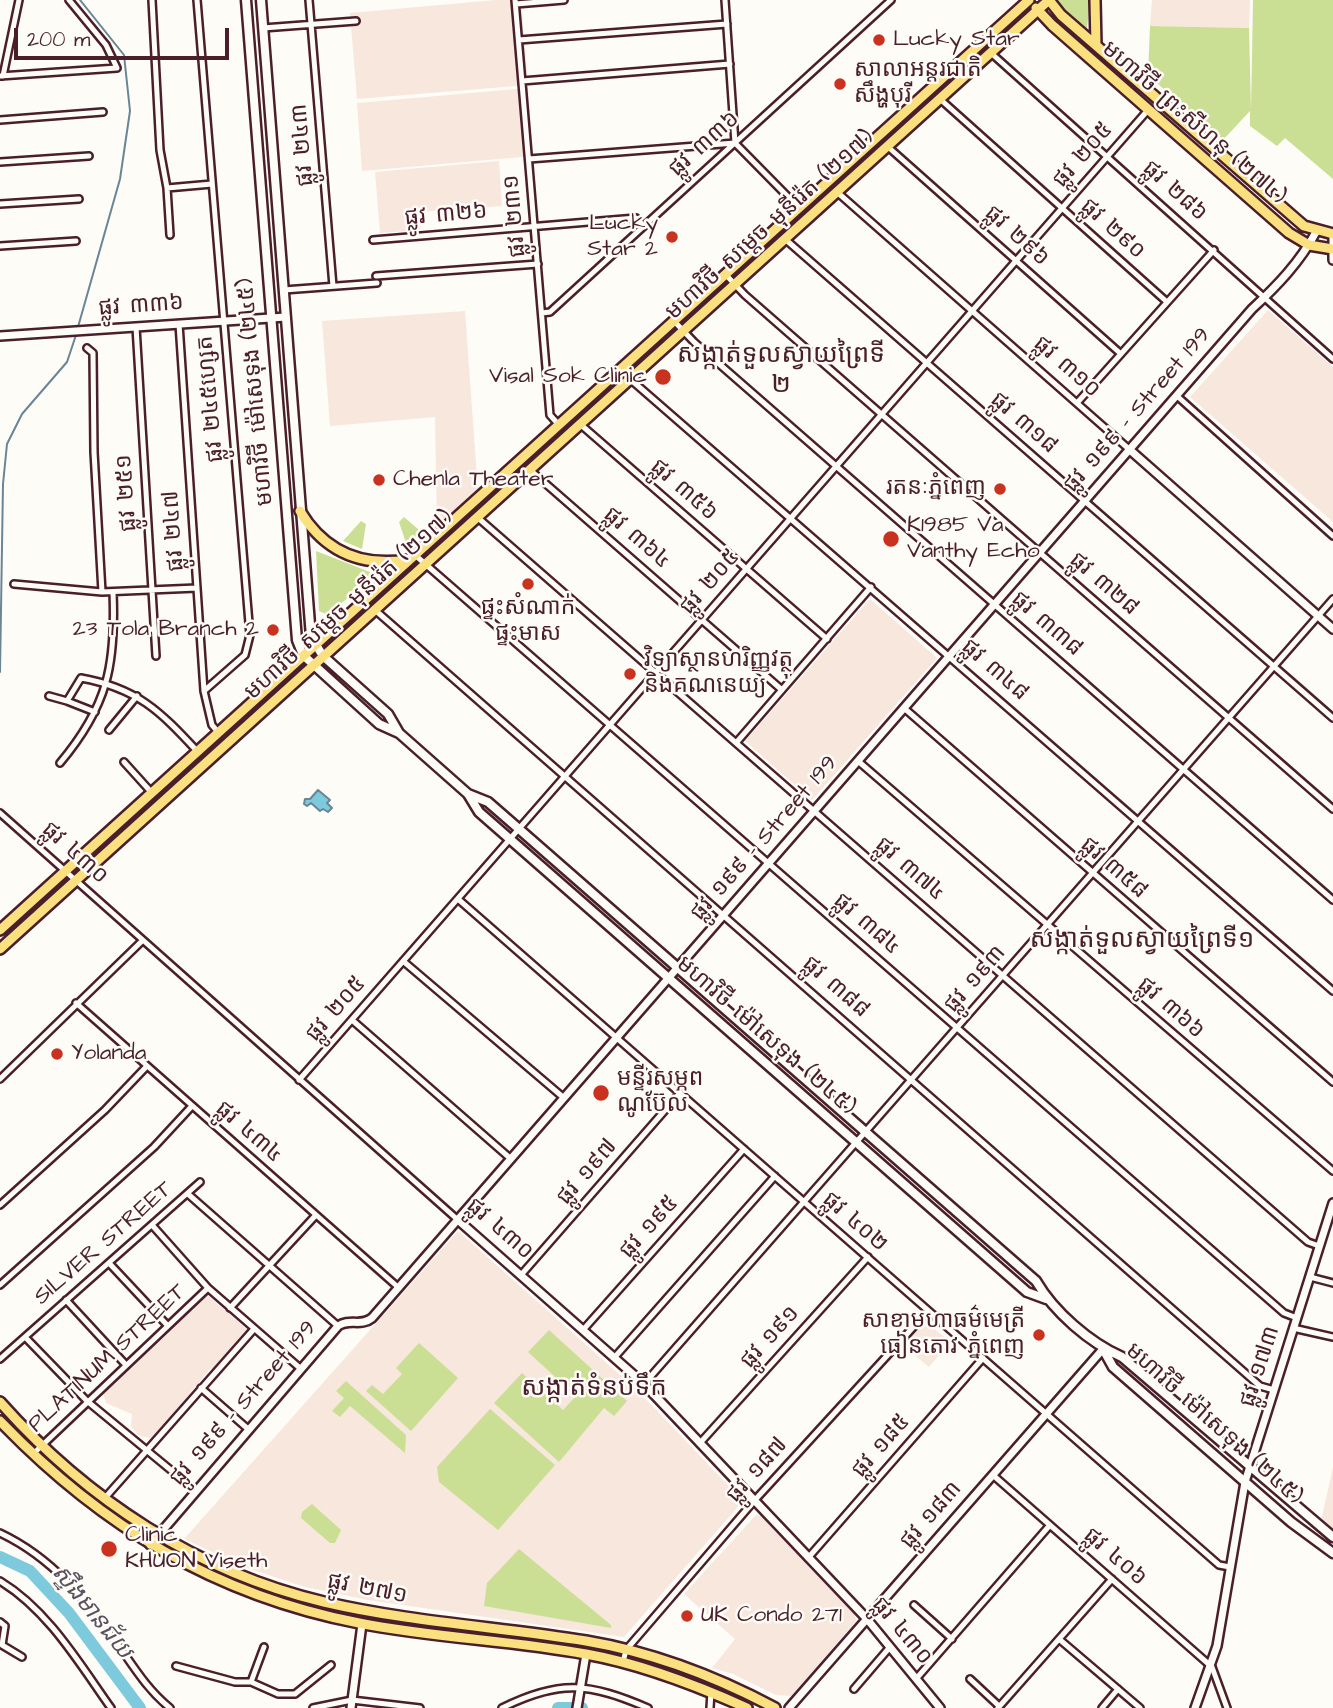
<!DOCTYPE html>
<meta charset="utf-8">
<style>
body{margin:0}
#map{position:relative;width:1333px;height:1708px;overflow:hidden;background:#fdfcf7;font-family:"Architects Daughter",sans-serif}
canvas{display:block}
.scale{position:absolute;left:14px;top:28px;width:215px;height:32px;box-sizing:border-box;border:4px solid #4a1f2b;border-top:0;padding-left:9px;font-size:21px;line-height:24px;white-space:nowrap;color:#4a1f2b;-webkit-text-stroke:5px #fdfcf7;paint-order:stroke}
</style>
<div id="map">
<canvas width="1333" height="1708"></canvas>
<div class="scale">200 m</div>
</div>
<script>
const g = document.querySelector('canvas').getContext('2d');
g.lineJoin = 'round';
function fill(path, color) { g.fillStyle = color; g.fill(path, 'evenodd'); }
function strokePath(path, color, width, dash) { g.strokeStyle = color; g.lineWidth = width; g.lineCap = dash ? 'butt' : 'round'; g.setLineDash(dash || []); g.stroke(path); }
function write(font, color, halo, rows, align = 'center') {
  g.font = font + ' "Architects Daughter","Noto Sans Khmer",sans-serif'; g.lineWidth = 5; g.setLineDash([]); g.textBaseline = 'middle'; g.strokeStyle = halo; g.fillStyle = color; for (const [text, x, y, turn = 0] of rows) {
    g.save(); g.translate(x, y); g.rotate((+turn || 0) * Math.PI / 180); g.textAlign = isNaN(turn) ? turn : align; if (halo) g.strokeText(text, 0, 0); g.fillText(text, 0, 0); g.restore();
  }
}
fill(new Path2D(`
 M496 0H521L528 85 357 99 350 13Z
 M1152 0H1250L1249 28 1150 26Z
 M528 88 533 156 362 171 357 103Z
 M499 161 502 206 419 212 420 230 380 233 375 172Z
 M1268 310 1333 367V522L1190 397Z
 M465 311 478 492 437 529 435 417 330 426 322 321Z
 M870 599 937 658 812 800 745 741Z
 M458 1231 638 1391 743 1501 624 1637 368 1600 305 1587 250 1569 184 1539Z
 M204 1292 250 1332 215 1368 210 1369 167 1421 162 1433 151 1438 139 1436 131 1426 132 1414 106 1403 103 1393 107 1383 120 1376 168 1334V1330Z
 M925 1321 950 1342 929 1367 904 1346Z
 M1333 1467V1529L1321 1521Z
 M756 1515 761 1516 855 1615 856 1621 792 1696 776 1695 733 1674 712 1668 735 1639 684 1594Z`), '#f8e7dd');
fill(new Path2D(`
 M1058 0H1090L1087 28C1075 25 1061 9 1058 0Z
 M1253 0H1333V179L1285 138 1277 146 1250 126V111L1222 141 1148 75 1150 26 1249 28 1251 110Z
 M404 517 425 535 407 546 399 522Z
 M361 521 366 524 362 549 343 541Z
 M316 551 375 574 328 615 319 611Z
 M549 1330 627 1401 614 1416 604 1408 559 1462 494 1403 522 1373 563 1410 576 1396 528 1352Z
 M419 1343 458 1378 411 1431 366 1391 372 1385 383 1394 402 1374 396 1368Z
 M346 1381 406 1435 405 1453 350 1406 340 1417 332 1411 344 1398 336 1391Z
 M490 1409 555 1465 498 1530 439 1482 437 1467Z
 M312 1504 341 1530 335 1543H330L301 1518 302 1512Z
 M519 1549 611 1625V1628L484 1606 487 1583Z`), '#cbdf94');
const water = new Path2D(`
 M318 790 330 800 327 803 332 808 328 812 323 809 320 811 311 803 307 806 304 804 305 799H310Z`);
fill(water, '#7ccadb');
strokePath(water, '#688695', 2);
strokePath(new Path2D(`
 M78 327 120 179 130 111 124 55 80 0
 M0 672 3 484 7 444 22 414 67 362 77 332`), '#688695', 2);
strokePath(new Path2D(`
 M0 1557 30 1571 69 1613 140 1708
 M558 1708H582`), '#7ccadb', 12);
const minor = new Path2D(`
 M152 0 160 150 167 188 170 235
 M197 0 250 635 245 655 204 691
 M309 0 333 286
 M515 0 550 415 559 425
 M725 0 735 143 799 208
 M516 4 564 0
 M263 28 356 21
 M519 40 727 24
 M991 53 1333 359
 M0 76 117 68 106 45 69 0
 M3 76 19 0
 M522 81 730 64
 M940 99 1167 302
 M0 120 103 112
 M887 146 1121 354
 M529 159 735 143
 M0 162 89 156
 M167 188 212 184
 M837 192 1130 450
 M0 204 79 199
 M785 239 1333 718
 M373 240 636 218 644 226
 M0 246 76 241
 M726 275 745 295 1333 809
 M376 276 538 264
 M284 290 377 283
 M542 313 550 312 891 0
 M674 321 694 342 1333 900
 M179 324 204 691 212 725 218 732
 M136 327 156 656
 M87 348 93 353 94 452 102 592
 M630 379 1333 991
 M1177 396 1333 536
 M1077 403 1214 250
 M580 424 827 639
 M530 470 782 690
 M477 517 1308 1242 1319 1246
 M415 555 1284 1313 1297 1318
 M14 584 102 592 197 588
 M375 610 1260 1386 1274 1390
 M129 631 154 629
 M49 696 67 701 81 678C137 688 160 711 197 751
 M67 701 95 712
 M904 708 1333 1082
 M109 730 137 696
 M736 743 871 587
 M858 761 1333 1171
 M124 762 152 793
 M60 763C108 706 116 664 113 592
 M0 813 458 1220
 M458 899 1219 1565 1230 1567
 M403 961 564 1098
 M76 1003 399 1288
 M352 1020 511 1159
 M0 1079 142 941
 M299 1080 1148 110
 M188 1194 338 1326
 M0 1205 105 1110 147 1066
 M152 1225 208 1288 301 1369
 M109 1263 168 1326
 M521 1275 680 1093
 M1310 1277 1333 1283
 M0 1285 154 1147 192 1106
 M66 1300 126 1365
 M230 1308 316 1215
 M1293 1328 1333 1337
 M583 1330 744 1149
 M25 1337 87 1401 195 1490
 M614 1358 775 1176
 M0 1359 200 1182
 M644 1384 1333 599
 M201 1388 248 1429
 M700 1443 868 1257
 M33 1454 208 1288
 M994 1476 1212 1667 1227 1708
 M104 1499 254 1329
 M0 1533C53 1558 86 1600 119 1646 135 1669 148 1690 170 1708
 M808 1558 983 1358
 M0 1581C48 1610 79 1663 111 1708
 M914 1605 952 1639
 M0 1622 5 1626 2 1645 22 1657
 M1059 1639 1140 1708
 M623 1662 626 1650 754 1501 928 1311
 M176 1666 235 1682H251L278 1694H295L331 1665
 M916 1679 1050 1525
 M970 1679 999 1706
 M251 1682 264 1647
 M854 1689 890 1647
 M313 1708 352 1700 420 1708
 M502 1708C560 1679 589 1683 648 1708
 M710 1708 711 1692
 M998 1708 1112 1579
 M1102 1708 1118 1689`);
const tertiary = new Path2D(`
 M1333 234V260
 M0 336 286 317
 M1130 450 1333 629
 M458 1220 644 1384 867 1619 940 1708
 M150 1545 338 1326C349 1318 361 1327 372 1318L1252 309C1277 286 1300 262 1316 232
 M351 1708 362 1624
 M577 1708 586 1654
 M789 1708 1103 1349
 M1195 1708 1217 1646 1245 1482 1333 1203`);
const secondary = new Path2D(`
 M246 0 297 640 303 655 379 724 399 733 468 794 488 802 519 829 1036 1281C1054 1312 1090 1343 1122 1357L1333 1537
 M261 0 311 637 323 656 388 714 399 733
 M468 794 479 812 1027 1292 1046 1299
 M1103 1349 1113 1367 1291 1522 1333 1553`);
const primary = new Path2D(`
 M1049 0 1061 15 1304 226 1333 234
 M1095 0 1096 45
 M1036 8 1052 25 1289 233 1309 245 1333 249
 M300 511C324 551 360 567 407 560
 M0 930 1029 0
 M0 949 1049 0
 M0 1402C86 1499 197 1572 324 1602 410 1622 499 1627 586 1641 651 1652 717 1677 775 1708
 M0 1421C101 1526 215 1595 359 1623 434 1638 511 1640 586 1654 642 1664 696 1685 747 1708`);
strokePath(minor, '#4a1f2b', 10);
strokePath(tertiary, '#4a1f2b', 12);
strokePath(secondary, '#4a1f2b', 13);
strokePath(primary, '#4a1f2b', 14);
strokePath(minor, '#fdfcf7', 5);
strokePath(tertiary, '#fdfcf7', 7);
strokePath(secondary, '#fdfcf7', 8);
strokePath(primary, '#fbe080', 9);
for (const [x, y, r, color] of [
 [879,40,7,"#c8321e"],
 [840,84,7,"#c8321e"],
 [672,237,7,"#c8321e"],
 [663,377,9,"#c8321e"],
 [379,480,7,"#c8321e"],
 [1000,489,7,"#c8321e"],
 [891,539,9,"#c8321e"],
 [528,584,7,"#c8321e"],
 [273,630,7,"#c8321e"],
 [630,674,7,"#c8321e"],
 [57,1054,7,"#c8321e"],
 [601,1093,9,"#c8321e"],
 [1039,1335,7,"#c8321e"],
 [109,1549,9,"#c8321e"],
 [687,1616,7,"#c8321e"]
]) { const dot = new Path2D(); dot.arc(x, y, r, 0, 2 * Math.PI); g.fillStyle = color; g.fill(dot); strokePath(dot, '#fdfcf7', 2.5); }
write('23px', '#4a1f2b', '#fdfcf7', [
 ["Lucky Star",893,40],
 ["សាលាអន្តរជាតិ",854,71],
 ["សឹង្ហបុរី",854,97],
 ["Lucky",658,224,"right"],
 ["Star 2",658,250,"right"],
 ["Visal Sok Clinic",647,377,"right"],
 ["Chenla Theater",393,480],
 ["រតនៈភ្នំពេញ",986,489,"right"],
 ["K1985 Va",907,526],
 ["Vanthy Echo",907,552],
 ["ផ្ទះសំណាក់",528,609,"center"],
 ["ផ្ទះមាស",528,635,"center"],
 ["23 Tola Branch 2",259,630,"right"],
 ["វិទ្យាស្ថានហរិញ្ញវត្ថុ",644,661],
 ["និងគណនេយ្យ",644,687],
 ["Yolanda",71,1054],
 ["មន្ទីរសម្ភព",617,1080],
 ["ណូប៊ែល",617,1106],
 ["សាខាមហាធម៌មេត្រី",1025,1322,"right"],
 ["ធៀនតោវ ភ្នំពេញ",1025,1348,"right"],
 ["Clinic",125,1536],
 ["KHUON Viseth",125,1562],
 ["UK Condo 271",701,1616]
], 'left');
write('23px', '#4a1f2b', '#fdfcf7', [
 ["មហាវិថី ព្រះសីហនុ (២៧៤)",1193,124,41],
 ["ផ្លូវ ២៤៣",304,145,-95],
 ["ផ្លូវ ៣៣៦",705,145,-42],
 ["ផ្លូវ ២០៥",1084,156,-49],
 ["ផ្លូវ ២៨៦",1174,192,42],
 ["ផ្លូវ ៣២៦",446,216,-5],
 ["ផ្លូវ ២៣១",516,216,-95],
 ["មហាវិថី សម្តេច មុនីរ៉េត (២១៧)",771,226,-42],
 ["ផ្លូវ ២៩០",1112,230,42],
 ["ផ្លូវ ២៩៦",1016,237,42],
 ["ផ្លូវ ៣៣៦",141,307,-4],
 ["ផ្លូវ ៣១០",1066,368,41],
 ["មហាវិថី ម៉ៅសេទុង (២៤៥)",257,392,-95],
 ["ផ្លូវ ២៤៥ហ្សេត",212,399,-95],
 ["ផ្លូវ ១៩៩ - Street 199",1138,411,-49],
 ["ផ្លូវ ៣១៨",1023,424,41],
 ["ផ្លូវ ៣៥៦",683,491,41],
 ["ផ្លូវ ២៥១",128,493,-94],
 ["ផ្លូវ ២៤៧",175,531,-94],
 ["ផ្លូវ ៣៦៤",636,539,41],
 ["ផ្លូវ ២០៥",711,583,-49],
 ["ផ្លូវ ៣២៨",1103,585,41],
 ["មហាវិថី សម្តេច មុនីរ៉េត (២១៧)",350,606,-42],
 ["ផ្លូវ ៣៣៨",1046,625,41],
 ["ផ្លូវ ៣៤៨",994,671,41],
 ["ផ្លូវ ១៩៩ - Street 199",765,839,-49],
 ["ផ្លូវ ៤៣០",74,854,42],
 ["ផ្លូវ ៣៥៨",1113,869,41],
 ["ផ្លូវ ៣៧៤",909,870,41],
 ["ផ្លូវ ៣៨៤",866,925,41],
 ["ផ្លូវ ១៩៣",976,980,-49],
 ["ផ្លូវ ៣៨៨",835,988,41],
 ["ផ្លូវ ៣៦៦",1170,1009,41],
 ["ផ្លូវ ២០៥",337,1010,-49],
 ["មហាវិថី ម៉ៅសេទុង (២៤៥)",765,1037,41],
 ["ផ្លូវ ៤៣៤",248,1133,41],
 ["ផ្លូវ ១៩៧",588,1173,-49],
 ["ផ្លូវ ៤០២",854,1223,41],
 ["ផ្លូវ ១៩៥",650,1228,-48],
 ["ផ្លូវ ៤៣០",499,1230,41],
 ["SILVER STREET",104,1244,-41],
 ["ផ្លូវ ១៩១",771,1338,-48],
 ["PLATINUM STREET",108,1359,-43],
 ["ផ្លូវ ១៧៣",1261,1367,-72],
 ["ផ្លូវ ១៩៩ - Street 199",244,1404,-49],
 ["មហាវិថី ម៉ៅសេទុង (២៤៥)",1213,1425,42],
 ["ផ្លូវ ១៨៥",882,1447,-49],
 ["ផ្លូវ ១៨៧",758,1471,-48],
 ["ផ្លូវ ១៨៣",932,1516,-49],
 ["ផ្លូវ ៤០៦",1114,1558,41],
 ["ផ្លូវ ២៧១",367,1590,11],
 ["ផ្លូវ ៤៣០",901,1632,50]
]);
write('italic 24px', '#595260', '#fdfcf7', [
 ["ស្ទឹងមានជ័យ",91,1613,51]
]);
write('26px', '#4a1f2b', '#fdfcf7', [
 ["សង្កាត់ទួលស្វាយព្រៃទី",781,357],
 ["២",781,387],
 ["សង្កាត់ទួលស្វាយព្រៃទី១",1142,942],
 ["សង្កាត់ទំនប់ទឹក",594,1390]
]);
</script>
